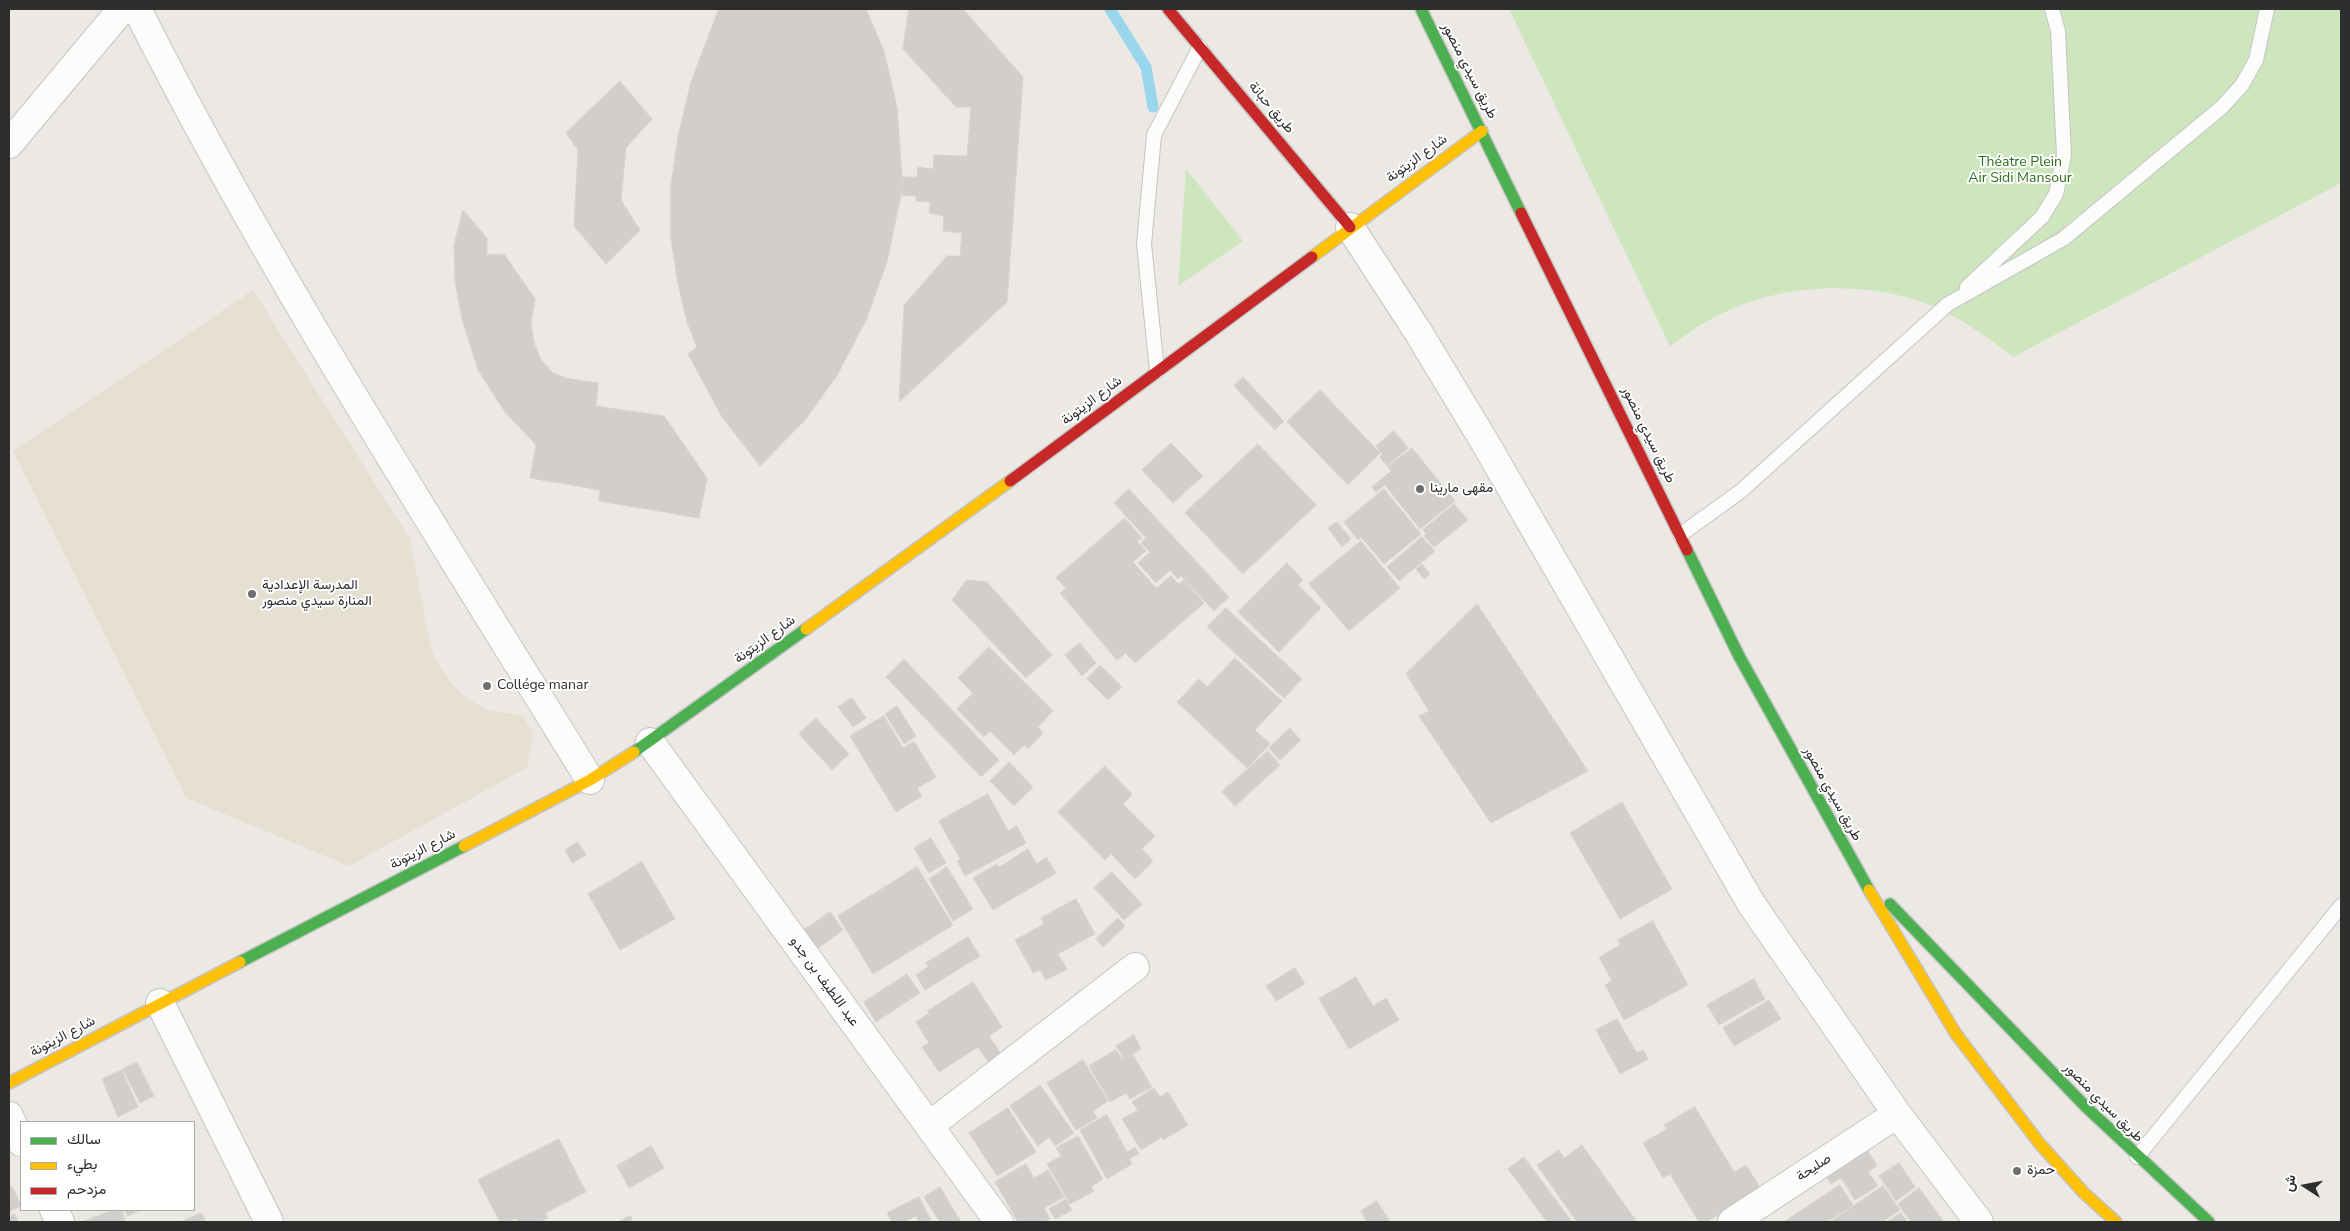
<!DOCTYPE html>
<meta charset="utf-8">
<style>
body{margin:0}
#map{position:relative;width:2350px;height:1231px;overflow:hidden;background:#ece8e4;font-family:"Nunito Sans",Vazirmatn,sans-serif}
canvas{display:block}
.frame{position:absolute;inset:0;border:10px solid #2e2e2e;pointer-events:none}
.legend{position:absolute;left:20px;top:1121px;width:175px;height:90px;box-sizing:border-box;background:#fff;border:1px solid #ababab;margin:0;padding:6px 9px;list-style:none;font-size:15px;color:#2e2e2e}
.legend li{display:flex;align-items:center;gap:10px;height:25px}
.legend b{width:25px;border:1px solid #ababab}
.north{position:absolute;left:2280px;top:1161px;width:50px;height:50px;-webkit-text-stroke:4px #fff;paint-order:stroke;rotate:281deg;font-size:14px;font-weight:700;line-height:20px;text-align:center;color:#2e2e2e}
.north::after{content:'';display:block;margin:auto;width:18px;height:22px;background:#2e2e2e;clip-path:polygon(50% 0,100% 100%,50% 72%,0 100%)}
</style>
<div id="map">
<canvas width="2350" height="1231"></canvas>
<div class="frame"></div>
<ul class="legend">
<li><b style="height:6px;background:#4caf50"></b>سالك</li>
<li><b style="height:6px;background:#ffc107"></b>بطيء</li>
<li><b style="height:6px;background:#c62828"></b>مزدحم</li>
</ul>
<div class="north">ش</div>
</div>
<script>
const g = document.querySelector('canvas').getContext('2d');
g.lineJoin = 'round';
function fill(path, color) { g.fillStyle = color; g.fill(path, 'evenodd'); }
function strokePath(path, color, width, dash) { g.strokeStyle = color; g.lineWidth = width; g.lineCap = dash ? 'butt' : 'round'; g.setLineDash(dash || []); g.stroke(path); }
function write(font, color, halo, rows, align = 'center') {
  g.font = font + ' "Nunito Sans",Vazirmatn,sans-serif'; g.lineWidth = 4; g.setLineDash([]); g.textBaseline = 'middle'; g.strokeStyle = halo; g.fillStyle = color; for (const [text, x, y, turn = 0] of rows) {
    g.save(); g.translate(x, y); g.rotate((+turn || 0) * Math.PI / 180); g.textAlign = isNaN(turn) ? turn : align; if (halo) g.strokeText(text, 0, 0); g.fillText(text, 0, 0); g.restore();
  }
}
fill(new Path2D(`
 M253 290 410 539 431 649 440 667 451 683 469 700 492 711 522 715 533 732 528 767 349 866 186 798 13 451Z`), '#e6e0d3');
fill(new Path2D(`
 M1509 9H2341V183L2013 357C1985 335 1953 312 1919 301 1855 280 1774 285 1715 317 1699 325 1684 336 1670 346Z
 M1186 169 1243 241 1178 286Z`), '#cee6be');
strokePath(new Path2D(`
 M1110 9 1146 67 1153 107`), '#99d6ec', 11);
const building = new Path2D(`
 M719 9H866L884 51 897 107 902 177 901 195 887 262 867 318 838 374 806 419 760 466 722 417 688 354 697 347 687 322 678 284 671 239V185L678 136 691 82Z
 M909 9H963L1023 77 1007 302 899 402 904 305 947 256H960L962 233 943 231 944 216 929 213 930 202 916 201V196L901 195 902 177H917L918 167 933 169 934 155 967 156 971 107H956L903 49Z
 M620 81 652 119 626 148 621 200 640 230 606 264 574 226 578 150 566 133Z
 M463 210 487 238V255L504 254 535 299 531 323 534 343 541 360 553 373 566 378 598 383 596 406 664 416 707 478 699 518 599 501 600 490 530 478 536 445 505 412 478 370 462 319 455 281 454 245Z
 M1243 377 1284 421 1275 430 1234 386Z
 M1320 390 1380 453 1348 485 1287 422Z
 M1394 431 1408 448 1387 466 1380 457 1382 454 1376 446Z
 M1171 443 1203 476 1173 503 1142 470Z
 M1258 444 1316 505 1243 574 1185 513Z
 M1412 448 1455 501 1420 529 1385 485 1376 492 1372 487 1391 471 1388 467Z
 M1129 489 1229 597 1214 611 1181 576 1178 579 1170 570 1156 583 1138 563 1150 552 1141 543 1146 538 1114 503Z
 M1384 489 1421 534 1384 564 1361 537 1358 540 1344 522Z
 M1454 504 1468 520 1434 547 1424 536 1426 534 1423 530Z
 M1125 518 1142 538 1137 541 1146 551 1133 562 1156 588 1171 576 1179 584 1184 580 1204 603 1135 663 1125 653 1117 660 1060 593 1066 588 1056 578Z
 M1337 522 1351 539 1342 547 1328 528Z
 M1422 537 1435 551 1399 581 1387 567Z
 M1361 541 1400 588 1349 631 1309 584Z
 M1287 563 1303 580 1298 585 1321 608 1279 652 1238 612Z
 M1422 564 1430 574 1424 579 1416 569Z
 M967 580 987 582 1052 655 1026 678 952 600Z
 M1477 604 1588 771 1491 823 1419 716 1429 711 1406 674Z
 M1226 608 1302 679 1284 698 1207 627Z
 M1080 643 1096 663 1082 676 1065 655Z
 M989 647 1053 711 1038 727 1043 733 1028 749 1024 745 1014 755 990 731 984 737 957 709 973 693 958 678Z
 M1235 658 1282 701 1255 730 1270 744 1247 768 1177 702 1199 679 1207 687Z
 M904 659 999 760 981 777 886 677Z
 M1100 665 1122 687 1108 700 1087 679Z
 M852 698 866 718 853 727 838 707Z
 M897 706 916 736 904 744 885 714Z
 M884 716 903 748 914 741 936 777 917 788 922 796 896 812 850 736Z
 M816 718 849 754 832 770 799 734Z
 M1290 728 1301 740 1280 760 1269 748Z
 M1268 751 1280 765 1235 806 1222 792Z
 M1009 762 1033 787 1014 806 990 781Z
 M1105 766 1132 794 1123 804 1155 836 1142 849 1153 861 1135 879 1111 854 1105 860 1058 812Z
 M988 794 1008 831 1017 826 1026 843 965 876 957 861 960 859 939 821Z
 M1622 802 1672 889 1620 919 1570 833Z
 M931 838 946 863 929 873 914 848Z
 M578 842 586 855 572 863 565 850Z
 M1028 849 1037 864 1046 857 1056 873 993 910 973 878 997 864 999 867Z
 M642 862 675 919 620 950 588 894Z
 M917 867 953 925 873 974 838 916Z
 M947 867 973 909 953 921 929 879Z
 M1112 872 1142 904 1124 920 1094 888Z
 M1076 899 1095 934 1058 954 1067 969 1046 980 1040 970 1033 973 1015 940 1044 924 1041 918Z
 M830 912 843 930 817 949 804 930Z
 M1118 918 1125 926 1103 947 1096 939Z
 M1653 921 1688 985 1624 1020 1605 985 1612 981 1599 957 1620 945 1618 940Z
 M968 937 980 956 925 990 916 975 928 967 926 963Z
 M1295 968 1305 984 1276 1001 1266 986Z
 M907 974 920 993 876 1022 864 1002Z
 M1356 977 1373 1006 1386 998 1399 1020 1349 1049 1319 999Z
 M1754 979 1765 999 1719 1025 1707 1005Z
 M973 982 1002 1027 989 1036 1002 1055 989 1063 978 1047 939 1072 922 1047 929 1043 916 1022 929 1013 928 1011Z
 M1769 1000 1781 1019 1734 1046 1723 1028Z
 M1617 1019 1637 1053 1643 1050 1648 1059 1620 1074 1596 1030Z
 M1134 1035 1141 1049 1124 1059 1116 1046Z
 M1116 1050 1123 1060 1133 1055 1152 1087 1130 1099 1126 1093 1110 1102 1089 1066Z
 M1083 1060 1108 1101 1093 1111 1097 1118 1076 1130 1047 1083Z
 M137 1062 154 1096 140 1103 123 1069Z
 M122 1070 138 1107 118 1117 102 1079Z
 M1040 1085 1074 1133 1055 1146 1049 1137 1038 1146 1010 1106Z
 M1154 1088 1160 1097 1168 1092 1188 1125 1163 1140 1162 1137 1141 1150 1122 1119 1138 1110 1132 1102Z
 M1695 1107 1734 1172 1746 1165 1761 1189 1706 1222H1699L1670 1174 1663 1178 1643 1143 1667 1129 1664 1125Z
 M1008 1108 1036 1152 997 1176 969 1133Z
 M1107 1115 1127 1152 1135 1147 1139 1154 1129 1159 1132 1164 1107 1179 1080 1130Z
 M1078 1136 1103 1179 1091 1187 1094 1191 1070 1204 1047 1164 1061 1156 1056 1148Z
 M559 1139 586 1192 545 1213 548 1218 540 1222H518L516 1218 508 1222H500L478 1180Z
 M1582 1145 1637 1222H1577L1537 1165 1559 1150 1564 1158Z
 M651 1146 664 1168 629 1188 617 1166Z
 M1866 1148 1877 1166 1868 1172 1878 1186 1855 1200 1841 1178 1831 1184 1825 1175Z
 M1524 1157 1572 1222H1547L1508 1169Z
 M1899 1163 1915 1187 1896 1201 1879 1176Z
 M1026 1164 1034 1178 1048 1170 1064 1197 1044 1208 1050 1219 1044 1222H1018L995 1182Z
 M1840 1185 1853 1205 1827 1222H1784Z
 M9 1186 13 1188 21 1206 9 1212Z
 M1883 1186 1900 1210 1882 1222H1830Z
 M940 1187 961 1222H940L924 1197Z
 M1919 1188 1944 1222H1911L1898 1204Z
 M919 1197 931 1220 919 1222 916 1216 904 1222H892L887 1213Z
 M1066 1199 1072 1210 1055 1219 1049 1209Z
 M1377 1201 1390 1222H1367L1361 1211Z
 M114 1210H121L126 1222H81Z
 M125 1210H140L128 1216Z
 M201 1213 206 1222H181Z
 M1901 1213 1907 1222H1887Z
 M15 1214 18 1222H9V1217Z
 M630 1216 633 1222H618Z`);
fill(building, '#d1cecb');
strokePath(building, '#d7d4d0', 1);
const lane = new Path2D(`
 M1967 287 2042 217 2056 194 2064 155 2058 31 2052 9
 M1157 371 1144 244 1154 135 1200 47
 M1680 535 1741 491 1948 304 2063 239 2222 107 2242 85 2256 60 2267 9
 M2137 1157 2341 906`);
const street = new Path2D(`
 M137 9C271 275 434 526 590 780
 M9 144 122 9
 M1350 227 1420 335 1487 446 1752 905 1897 1114 1979 1222
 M650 742 999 1222
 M160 1003 269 1222
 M9 1116 21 1142
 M929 1126 1135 967
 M54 1210 60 1222
 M1732 1222 1897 1114`);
const fast = new Path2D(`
 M1421 9 1521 213
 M1687 550 1739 656 1869 890
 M634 752 806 629
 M1890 904 2086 1107 2209 1222
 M240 962 464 846`);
const slow = new Path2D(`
 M1312 257 1482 131
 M806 629 1010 481
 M464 846 590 780 634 752
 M1869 890 1956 1034 2040 1144 2084 1193 2116 1222
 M9 1083 240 962`);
const jam = new Path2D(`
 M1168 9 1350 227
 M1521 213 1687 550
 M1010 481 1312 257`);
strokePath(lane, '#c5c4c5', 16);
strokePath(street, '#c5c4c5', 30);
strokePath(fast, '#c5c4c5', 14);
strokePath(slow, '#c5c4c5', 14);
strokePath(jam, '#c5c4c5', 14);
strokePath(lane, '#fcfcfb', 14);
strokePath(street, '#fcfcfb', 28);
strokePath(fast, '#4caf50', 11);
strokePath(slow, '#ffc107', 11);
strokePath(jam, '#c62828', 11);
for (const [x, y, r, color] of [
 [1420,489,5,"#706f6e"],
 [252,594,5,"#706f6e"],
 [487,686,5,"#706f6e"],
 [2017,1171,5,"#706f6e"]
]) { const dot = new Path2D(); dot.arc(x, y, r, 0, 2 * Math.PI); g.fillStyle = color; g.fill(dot); strokePath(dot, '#fff', 2); }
write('14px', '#2e2e2e', '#fff', [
 ["طريق سيدي منصور",1469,71,63],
 ["طريق حبانة",1271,108,50],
 ["شارع الزيتونة",1417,159,-36],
 ["شارع الزيتونة",1092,401,-37],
 ["طريق سيدي منصور",1648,435,64],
 ["شارع الزيتونة",765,640,-36],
 ["طريق سيدي منصور",1832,794,61],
 ["شارع الزيتونة",423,850,-27],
 ["عبد اللطيف بن جدو",824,982,54],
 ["شارع الزيتونة",63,1037,-28],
 ["طريق سيدي منصور",2103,1103,45],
 ["صليحة",1814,1168,-33]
]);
write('14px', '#2c6e1b', '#fff', [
 ["Théatre Plein",2020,163],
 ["Air Sidi Mansour",2020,179]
]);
write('14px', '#2e2e2e', '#fff', [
 ["مقهى مارينا",1430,489],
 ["المدرسة الإعدادية",262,586],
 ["المنارة سيدي منصور",262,602],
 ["Collége manar",497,686],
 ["حمزة",2027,1171]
], 'left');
</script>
